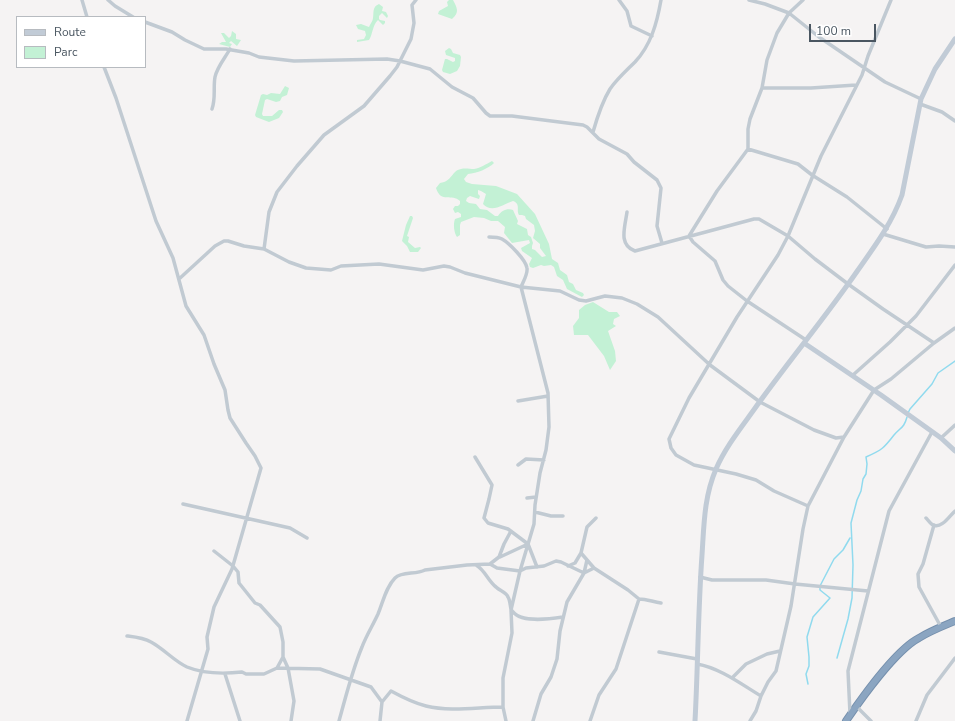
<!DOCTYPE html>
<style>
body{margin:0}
#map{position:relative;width:955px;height:721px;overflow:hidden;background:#f5f3f3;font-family:"Nunito Sans",sans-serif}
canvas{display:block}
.legend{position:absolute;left:16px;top:16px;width:130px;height:52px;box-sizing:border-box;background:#fff;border:1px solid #b7bbc0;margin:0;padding:5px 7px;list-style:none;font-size:12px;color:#4a5661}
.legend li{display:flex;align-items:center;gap:8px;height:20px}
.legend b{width:20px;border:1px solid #b7bbc0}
.scale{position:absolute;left:809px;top:24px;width:67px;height:18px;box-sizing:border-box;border:2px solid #4a5661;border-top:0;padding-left:5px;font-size:12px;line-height:14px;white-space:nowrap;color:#4a5661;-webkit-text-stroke:3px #fff;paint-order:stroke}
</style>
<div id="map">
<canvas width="955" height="721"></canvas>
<ul class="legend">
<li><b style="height:5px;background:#c1cbd6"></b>Route</li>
<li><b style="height:11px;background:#c3f1d5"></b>Parc</li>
</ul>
<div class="scale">100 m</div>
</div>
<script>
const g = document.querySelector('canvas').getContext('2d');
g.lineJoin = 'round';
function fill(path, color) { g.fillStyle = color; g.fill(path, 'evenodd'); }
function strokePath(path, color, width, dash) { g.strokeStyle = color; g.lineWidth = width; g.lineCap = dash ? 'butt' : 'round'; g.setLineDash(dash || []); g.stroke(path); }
fill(new Path2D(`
 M449 0H453C457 8 460 12 452 19L438 14 439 11 448 6 447 2Z
 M379 4 383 7 382 11 386 12 388 16 387 18 382 13 379 16V19L380 20 385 21V23L383 25 378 20C372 26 373 34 369 40L357 42V40L364 39 366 35 365 31 358 29 356 25 361 24 369 27C370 24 373 21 373 18 374 12 372 7 379 4Z
 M232 31 236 34V39L241 40 237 46 231 41 229 43 232 44 230 47 219 44 222 42H226L221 33H224L229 38 231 36Z
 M449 48 451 49 453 53 460 55 461 57 460 66 457 71 450 74 443 72 442 70 445 59H447L453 62 455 61V58L446 55 445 51Z
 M285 86 289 88 287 95 282 97 280 101 276 102 267 99 265 100 262 114 263 116H272L279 110H282L283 112 279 118 269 122 256 117 255 115 261 95 263 94 267 95 271 93 280 94Z
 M492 161 494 163C488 169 477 173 468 174L464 179 466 182 472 184 496 186 517 194 535 214 549 244 552 259 558 263 560 270 567 275 569 282 573 284 576 290 583 293 584 295 582 297 567 289 563 280 557 276 554 267 551 265 544 266 541 265 533 268 530 267 529 264 532 258 522 251 521 248 530 243 529 240 512 243 504 233 505 227 498 221H491L484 218 474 217 461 222 460 225V235L457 237C454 233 453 224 455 219L461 217V214L458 212 455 213 453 209 455 206H458L460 204V201C452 193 441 204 436 188L440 183C453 181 451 171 461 169 465 168 470 169 474 169 481 168 486 164 492 161ZM478 190 481 191 486 194 483 204C492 214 503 204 513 201 521 204 516 210 519 215H522L525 216 526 219 534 225 535 231 533 238 540 244V248L546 256 542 257 535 250 532 249V246L533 243 531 237 528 235 527 229 517 224 518 221 513 210C507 208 501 211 498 216H495L487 210 480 209 476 204 469 203 466 201 467 198 470 196 479 199 480 196 478 194Z
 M410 216H412L413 218 407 236 409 237 408 242 415 248 420 247 421 248 418 252H410L407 246 402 241 406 225Z
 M593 302 609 312H617L620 316 614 319 613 324 616 326 608 331 615 351 616 361 610 370 604 356 588 335H574L573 326 579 318V310L585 305Z`), '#c3f1d5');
strokePath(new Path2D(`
 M908 413 910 409 932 384 938 373 955 361
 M837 658 848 619 852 598 853 565 851 523 857 500 861 491 863 479 866 474 867 464 866 457C882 450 884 448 894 435 901 427 904 428 907 417
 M808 684 806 674 809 666V657L807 637 813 617 830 598 820 590V586L834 559 843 550 850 538`), '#90daee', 1.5);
const highway = new Path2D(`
 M846 721C861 699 896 650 919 638 930 631 943 626 955 621`);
strokePath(highway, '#7690ad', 8);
strokePath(new Path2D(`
 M82 0 87 17
 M108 0 115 6 133 17
 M619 0 627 11 631 26 652 36
 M749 0 765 4 789 13 819 37 885 82 921 99
 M145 22 172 32 185 40 204 49H226L249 53 259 57 294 61 387 59 400 61 430 69 452 87 473 98 486 113 490 116H512L583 125 587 127 599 139 627 154 634 162 657 180 661 188 657 226 662 243
 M104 67 116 98 156 221 173 258 186 306 204 335 214 364 225 390 228 410 230 418 246 443 255 456 261 468 232 569 214 607 207 637 208 649 187 721
 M762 88H811L856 85
 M920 104 942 112 955 121
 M212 109C216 98 213 88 215 77 217 67 225 58 230 49
 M593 132C597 118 602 102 610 89 617 79 626 71 635 62 651 45 657 23 661 0
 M748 149V129L750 119 762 88 767 60 777 33 789 13 803 0
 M627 212C625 227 618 245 635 251L754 219H759L788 236 815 259 848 284 883 309 934 343
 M883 234 926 247 939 246 955 247
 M489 237C493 237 498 237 502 239 509 243 526 260 527 268 528 274 523 282 521 287L548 393 549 427 546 450 540 473 535 505 534 524 520 571 511 610 512 633 503 678V707L506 721
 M264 249 269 212 277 192 297 166 324 135 364 106 390 76 397 67 411 39 414 23 412 5 416 0
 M179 279 215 246 224 241H228L244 246 264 249 289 262 306 268 331 270 341 266 379 264 423 270 444 266 450 267 465 273 521 287 560 291 579 300 586 301 605 296 622 298 637 304 658 317 710 365 760 402 814 430 836 438 844 437 874 390 891 379 934 343 955 328
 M806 340 747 301 728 286 723 280 715 261 693 242 689 236 717 191 748 149 798 164 812 175 847 197 887 229
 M853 375 890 342 916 316 955 265
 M518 401 548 396
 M941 438 955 425
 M475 457 492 485 489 499 484 518 488 523 508 529 528 544 537 567
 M518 465 526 459 544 460
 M527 498 536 497
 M183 504 290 528 307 538
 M808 506 774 491 756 480 736 474 694 465 676 455 671 448 669 439 689 398 737 317 778 255 788 236 821 156 862 75 868 56 891 0
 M535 512 551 516H563
 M926 518C928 520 931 524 933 525 942 529 950 515 955 511
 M934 525 923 564 918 574 919 587 941 627
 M214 551 233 566 238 572 239 583 255 603 260 605 280 627 283 642V657L288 668 294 701 291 721
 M581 553 594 568 584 573 587 560
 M500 557 528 544
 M490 564 497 568 520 571 526 568 544 566 556 561 561 562 584 573 567 602 560 631 557 659 551 677 541 694 533 721
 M476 565C485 570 488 581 496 587 500 591 506 592 508 597 510 600 510 605 511 609 518 624 550 619 563 617
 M568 566 575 563 581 553 587 527 596 518
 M594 568 628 590 639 599C647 599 653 602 661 603
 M700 577 712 580H766L795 584 868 591
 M127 636C135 637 144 638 151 642 164 649 174 661 187 667 204 674 224 674 242 672L246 674H264L277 668 320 669 371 687 382 702 380 721
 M659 652 697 659
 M697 664C720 668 741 684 761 696
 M277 668 283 657
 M225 674 240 721
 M732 678 746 664 767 654 780 651
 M382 702 391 691C402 697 414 703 426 706 451 712 478 707 503 707
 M856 706 871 721
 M850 714 848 671 889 511 932 432
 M339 721C346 696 352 671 362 647 366 636 373 625 378 614 383 602 386 587 395 578 402 571 416 575 425 570L467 565 490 564 499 557 504 544 511 531
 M590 721 599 695 616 669 639 599
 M750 721 756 711 761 696 768 682 776 671 791 606 803 529 808 506 844 437
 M916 721 927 695 955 658`), '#c1cad2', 3.5);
strokePath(new Path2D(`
 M804 343 881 395 941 438 955 451
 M695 721C698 666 698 610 702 555 704 525 704 497 716 469 725 448 740 429 753 411 787 363 825 318 858 270 875 246 892 223 902 195L921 99 935 69 955 39`), '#c1cbd6', 5);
strokePath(highway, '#8ba5c1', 6);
</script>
